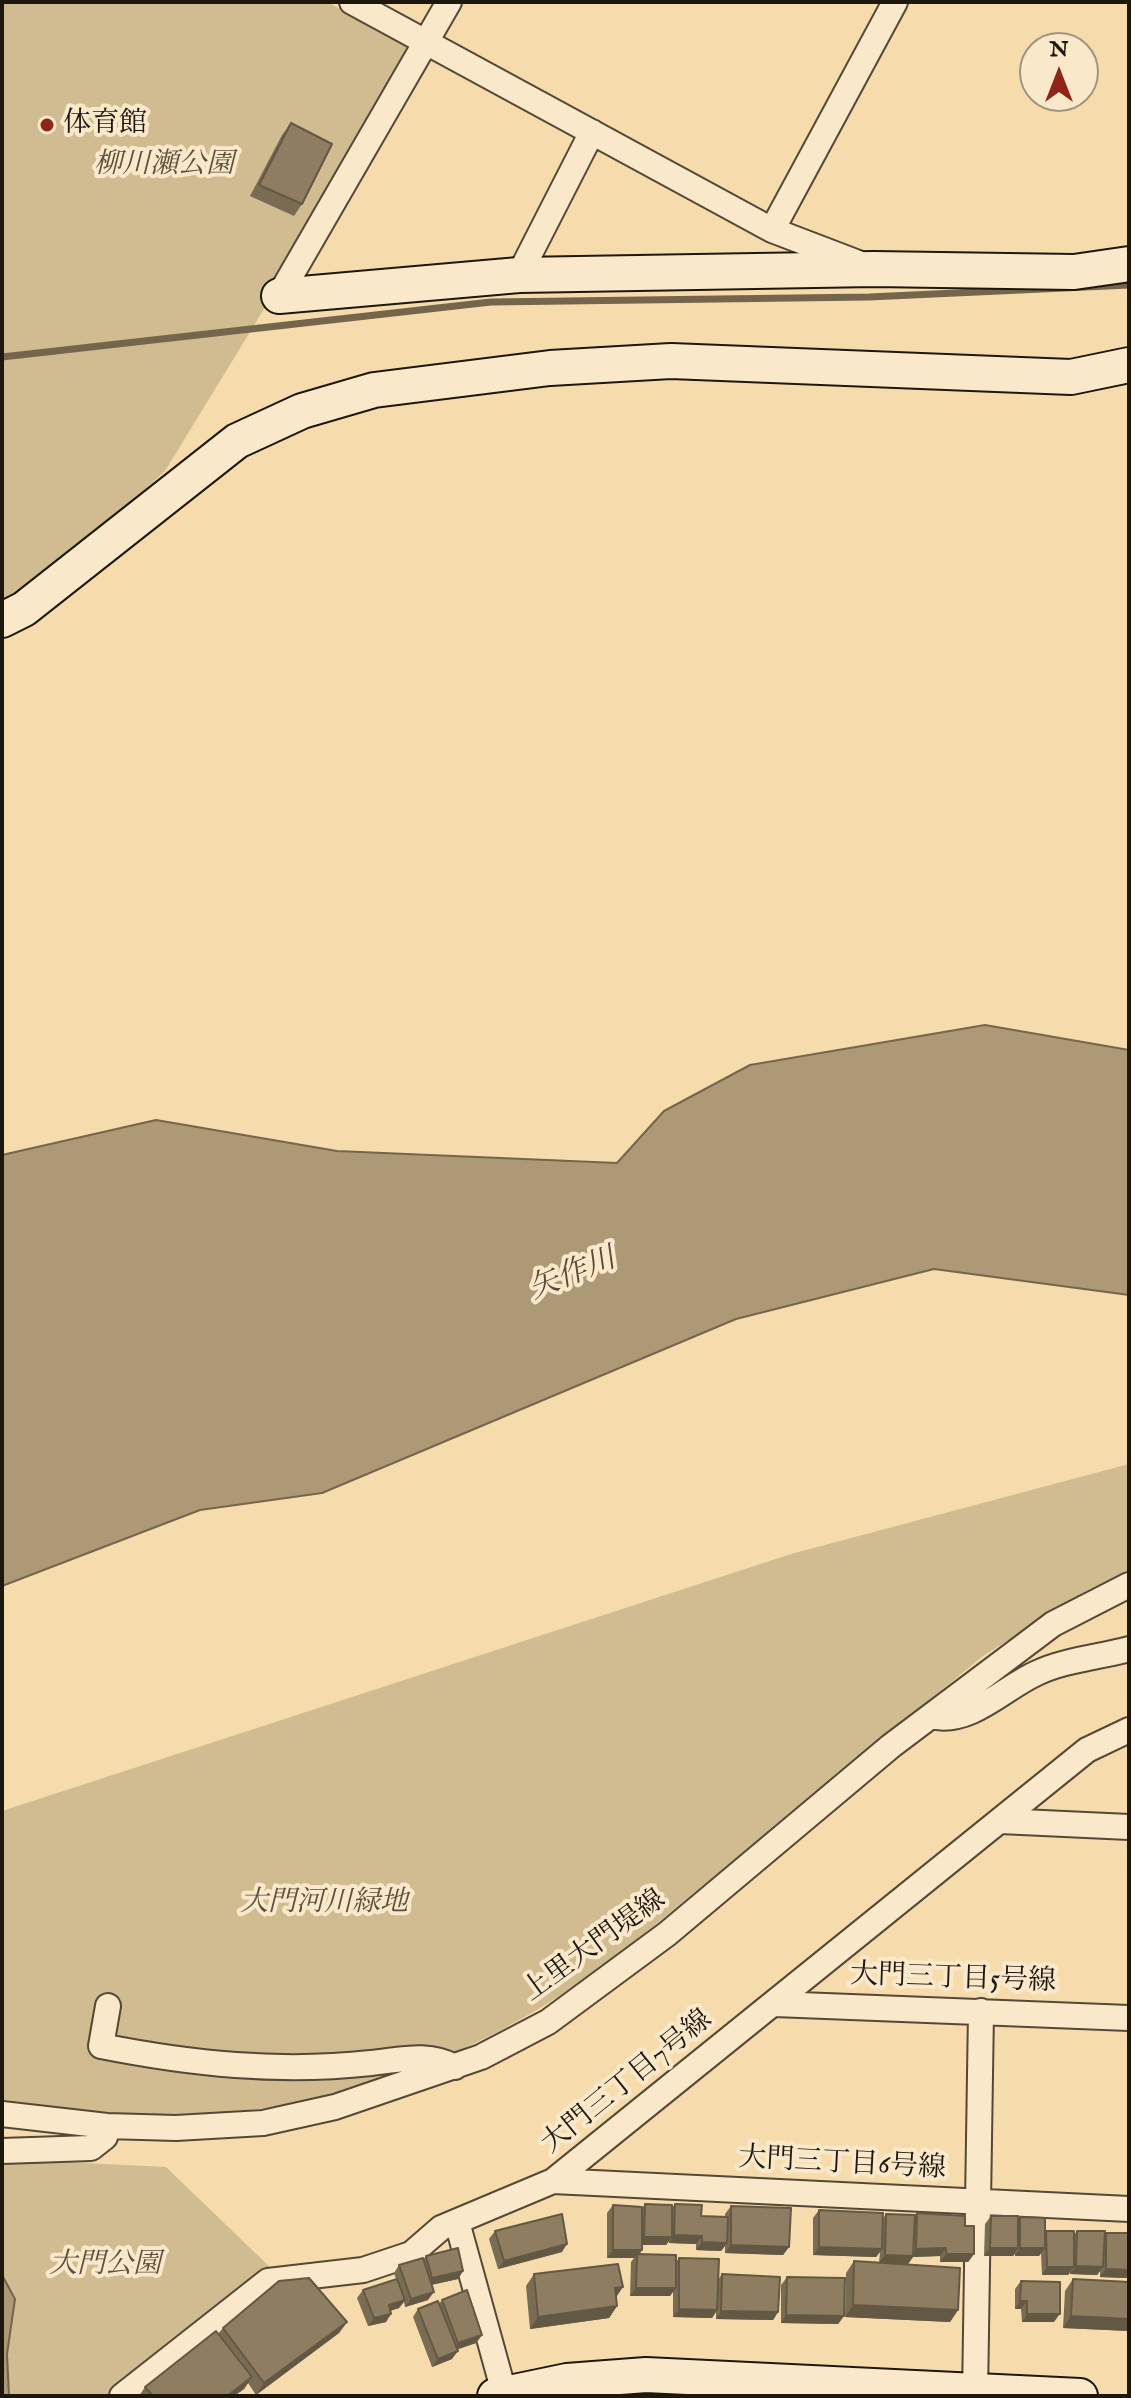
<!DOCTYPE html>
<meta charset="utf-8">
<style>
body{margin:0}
#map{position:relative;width:1131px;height:2398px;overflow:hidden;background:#f6dcac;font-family:"IM FELL English",serif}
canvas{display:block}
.frame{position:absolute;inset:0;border:4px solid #1e170e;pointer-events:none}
.north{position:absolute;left:1019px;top:32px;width:80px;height:80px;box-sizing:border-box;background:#f9e8c9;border:2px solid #a1947e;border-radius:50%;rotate:0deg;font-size:22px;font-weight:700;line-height:32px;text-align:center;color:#1e170e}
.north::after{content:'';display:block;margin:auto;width:28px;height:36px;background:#8f2418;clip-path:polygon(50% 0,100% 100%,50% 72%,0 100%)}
</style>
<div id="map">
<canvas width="1131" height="2398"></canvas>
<div class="frame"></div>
<div class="north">N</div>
</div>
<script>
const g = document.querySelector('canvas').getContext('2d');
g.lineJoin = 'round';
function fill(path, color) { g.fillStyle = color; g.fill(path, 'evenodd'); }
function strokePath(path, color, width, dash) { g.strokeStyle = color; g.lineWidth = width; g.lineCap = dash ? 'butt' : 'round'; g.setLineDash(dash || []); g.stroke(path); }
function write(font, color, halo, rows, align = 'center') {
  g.font = font + ' "IM FELL English","Noto Serif JP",serif'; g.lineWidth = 8; g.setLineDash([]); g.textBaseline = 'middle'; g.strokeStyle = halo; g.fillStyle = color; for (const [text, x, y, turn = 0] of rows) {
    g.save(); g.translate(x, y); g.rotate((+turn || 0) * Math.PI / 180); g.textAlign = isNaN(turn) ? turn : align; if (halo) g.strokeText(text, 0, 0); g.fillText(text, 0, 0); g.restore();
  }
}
fill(new Path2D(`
 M2 2H327L421 52 165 471 9 616 2 619Z
 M1129 1464V1572L1090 1589 983 1656 628 1947C479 2064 312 2122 122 2116 82 2115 42 2107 2 2101V1811L791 1554Z
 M2 2159 166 2167 274 2271 257 2276 105 2396H2Z`), '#d1bb91');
const water = new Path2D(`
 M985 1025 1129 1050V1295L934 1269 736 1319 322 1493 200 1510 2 1586V1155L156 1120 337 1151 617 1163 664 1111 750 1065Z
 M2 2275 15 2299 7 2354 9 2396H2Z`);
fill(water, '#ad9976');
strokePath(water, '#74654c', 2);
strokePath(new Path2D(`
 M2 357 491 302 869 297 1129 285`), '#74654c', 7);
const street = new Path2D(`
 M352 2 772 230 861 264
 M772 230 895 2
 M519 275 592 132
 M279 296 449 2
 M935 1717C973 1723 1005 1687 1037 1673 1064 1660 1100 1657 1129 1649
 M1000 1821 1129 1827
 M775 2004 1129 2018
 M108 2006 101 2046C192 2064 279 2073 371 2063 401 2060 428 2052 455 2067
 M2 2114 107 2126 176 2128 263 2123 335 2107 481 2057 548 2022 667 1934 891 1746 1053 1624 1129 1585
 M2 2151 91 2148 105 2137 107 2126
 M553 2181 1129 2209
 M457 2222 505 2396
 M122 2396 268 2281 363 2270 411 2254 441 2228 553 2181 1087 1750 1129 1730
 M975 2396 981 2011`);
const secondary = new Path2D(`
 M279 296 519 275 874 269 1074 272 1129 264
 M2 620 24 609 237 441 302 411 374 390 550 368 671 361 1071 377 1129 365
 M495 2396 567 2381 646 2375 1080 2396`);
strokePath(street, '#544836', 28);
strokePath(secondary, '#1e170e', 38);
strokePath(street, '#f9e8c9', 24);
strokePath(secondary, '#f9e8c9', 34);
fill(new Path2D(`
 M291 123 302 204 294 216 250 196 282 135Z
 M645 2204 672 2208 675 2204 701 2216 725 2217V2214L731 2206 789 2247 783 2255 725 2253V2246L721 2251 696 2250V2244L669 2243V2241L666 2245H642V2250L639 2254 676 2262 679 2258 718 2280 722 2274 778 2312 773 2320 716 2319V2312L712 2318 673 2317V2291L670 2296H630L631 2262 634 2258H607V2213L613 2205 642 2208Z
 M819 2210 883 2219 886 2214 915 2215 917 2213 965 2226 974 2254 968 2262H940V2256L913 2257 908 2264 958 2310 950 2322 845 2317 846 2273 854 2261 879 2263 880 2252 876 2257 813 2255V2218Z
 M991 2216 1018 2219 1020 2217 1045 2234 1046 2231 1074 2235 1077 2231 1104 2236 1106 2233H1129V2275L1127 2278 1100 2277V2271L1097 2275 1070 2274V2272L1068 2275H1042L1041 2253 1039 2256H1015V2254L1013 2256H984L985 2224Z
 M495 2231 562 2252 498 2269 489 2239Z
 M426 2256 463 2271 458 2279 431 2285 428 2300 405 2307 404 2302 399 2308 390 2311 386 2322 368 2326 357 2298 363 2290 396 2279 394 2273 399 2265 423 2260Z
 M534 2274 617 2306 609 2318 530 2329 526 2286Z
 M787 2277 844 2316 838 2324 781 2323V2285Z
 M1073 2279 1129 2282V2331L1063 2328 1065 2291Z
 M1021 2281 1054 2322H1022L1021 2309H1015V2289Z
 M442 2300 482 2335 476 2343 457 2349 452 2359 432 2367 413 2317 418 2309 439 2304Z
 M347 2322 339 2333 256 2395 248 2383 244 2389 234 2396H139L145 2387 218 2334 223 2328Z`), '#7a6c53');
fill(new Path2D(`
 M674 2235 702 2236 696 2244 669 2243Z
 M644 2237H672L666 2245H638Z
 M702 2242 727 2243 721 2251 696 2250Z
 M567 2244 562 2252 498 2269 504 2261Z
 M731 2245 789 2247 783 2255 725 2253Z
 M819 2247 882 2249 876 2257 813 2255Z
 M946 2248 940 2256 913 2257 908 2264 879 2263 885 2255 911 2256 916 2249Z
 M990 2248H1018L1013 2256H984Z
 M1020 2248H1045L1039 2256H1015Z
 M613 2250H642L637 2258V2254L634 2258H607Z
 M946 2254H974L968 2262H940Z
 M1076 2266 1103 2267 1097 2275 1070 2274Z
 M1047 2267H1074L1068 2275H1042Z
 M1106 2269 1129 2270V2275L1127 2278 1100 2277Z
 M463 2271 458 2279 426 2286 432 2278Z
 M623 2287 615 2299V2288Z
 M636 2288H676L670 2296H630Z
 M434 2292 428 2300 405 2307 411 2299Z
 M405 2300 399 2308 383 2313 389 2305Z
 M1020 2301H1027L1021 2309H1015Z
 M853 2305 958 2310 950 2322 845 2317Z
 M617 2306 609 2318 530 2329 538 2317Z
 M679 2309 717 2310 712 2318 673 2317Z
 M721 2311 778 2312 773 2320 716 2319Z
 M391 2314 386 2322 368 2326 374 2318Z
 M1027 2314H1060L1054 2322H1022Z
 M786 2315 844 2316 838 2324 781 2323Z
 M1071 2316 1129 2319V2331L1063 2328Z
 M347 2322 339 2333 256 2395 264 2383Z
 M482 2335 476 2343 453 2351 458 2343Z
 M458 2351 452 2359 432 2367 438 2359Z
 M252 2377 244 2389 234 2396H227Z`), '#635843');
const building = new Path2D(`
 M291 123 332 144 302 204 259 185Z
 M645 2204 672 2205V2237H644Z
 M675 2204 702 2205 701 2216 728 2217 727 2243 702 2242V2236L674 2235Z
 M613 2205 642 2207V2250H613Z
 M731 2206 791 2208 789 2247 731 2245Z
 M819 2210 883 2213 882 2249 819 2247Z
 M917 2213 965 2216V2226H974V2254H946V2248L916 2249Z
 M562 2214 567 2244 504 2261 495 2231Z
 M886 2214 915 2215 913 2256 885 2255Z
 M991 2216H1018V2248H990Z
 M1020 2217 1045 2218V2248H1020Z
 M1046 2231H1074V2267H1047Z
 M1077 2231H1105L1103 2267 1076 2266Z
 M1106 2233H1129V2270L1106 2269Z
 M458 2248 463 2271 432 2278 426 2256Z
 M637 2254 676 2255V2288H636Z
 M423 2258 434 2292 411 2299 399 2265Z
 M679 2258 719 2259 717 2310 679 2309Z
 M854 2261 960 2268 958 2310 853 2305Z
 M618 2264 623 2287 615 2288 617 2306 538 2317 534 2274Z
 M722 2274 780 2277 778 2312 721 2311Z
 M787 2277 845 2278 844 2316 786 2315Z
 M309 2278 347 2322 264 2383 223 2328 279 2281Z
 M397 2279 405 2300 389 2305 391 2314 374 2318 363 2290Z
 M1073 2279 1129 2282V2319L1071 2316Z
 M1021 2281 1060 2282V2314H1027V2301H1020Z
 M467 2290 482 2335 458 2343 442 2300Z
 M438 2301 458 2351 438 2359 418 2309Z
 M216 2331 252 2377 227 2396H153L145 2387Z`);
fill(building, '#8e7d60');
strokePath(building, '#635843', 2);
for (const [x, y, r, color] of [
 [47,125,8,"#8f2418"]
]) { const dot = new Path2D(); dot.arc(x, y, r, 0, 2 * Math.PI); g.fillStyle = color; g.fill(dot); strokePath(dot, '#f9e8c9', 3); }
write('28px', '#1e170e', '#f9e8c9', [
 ["体育館",63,125]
], 'left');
write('italic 28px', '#5d503c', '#f9e8c9', [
 ["柳川瀬公園",164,166],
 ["大門河川緑地",324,1904],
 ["大門公園",105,2266]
]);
write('28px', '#1e170e', '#f9e8c9', [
 ["上里大門堤線",595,1947,-36],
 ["大門三丁目5号線",953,1980,2],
 ["大門三丁目7号線",628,2083,-39],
 ["大門三丁目6号線",842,2165,3]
]);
write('italic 30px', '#574b38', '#f9e8c9', [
 ["矢作川",573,1276,-22]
]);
</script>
